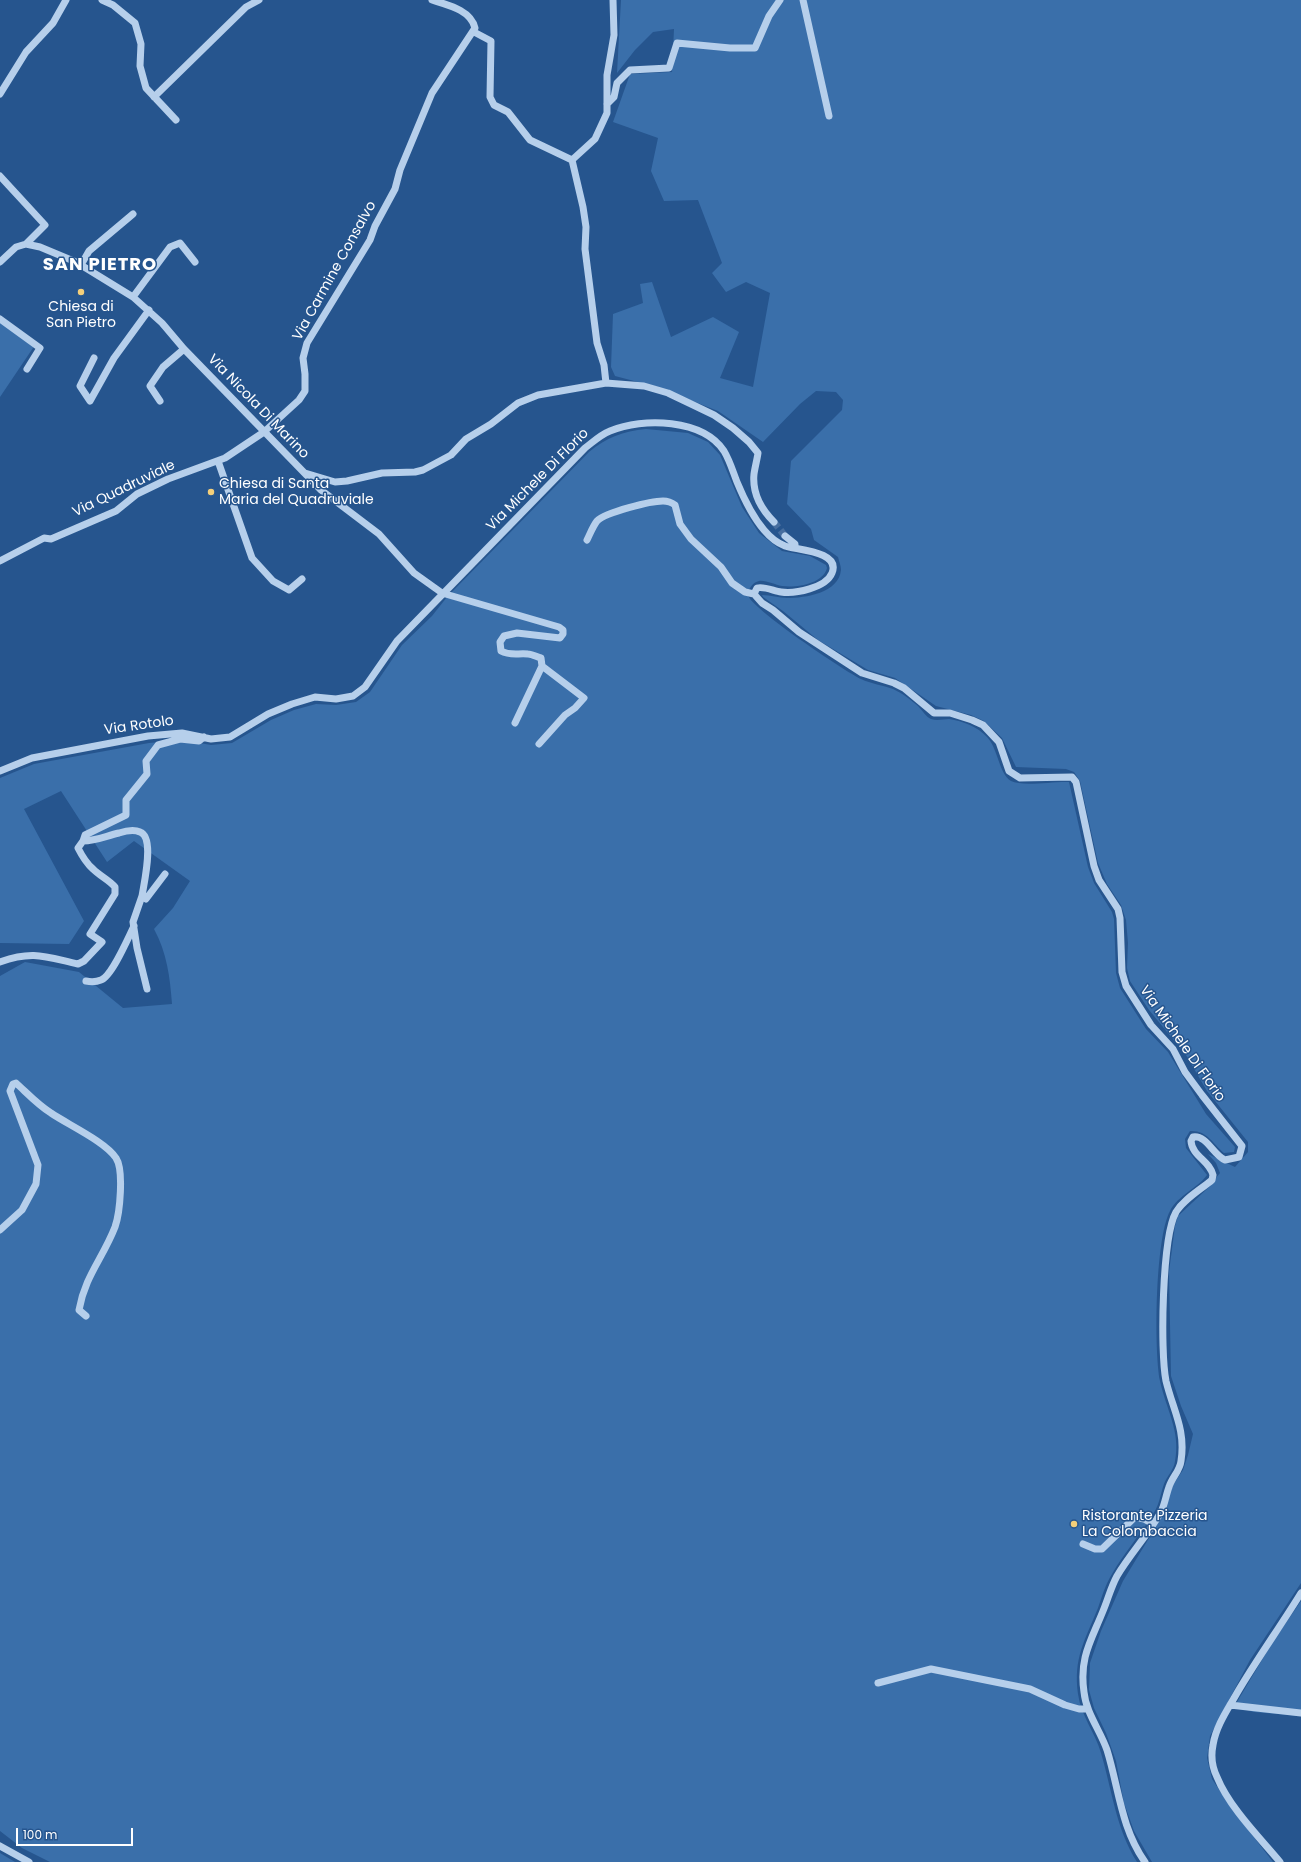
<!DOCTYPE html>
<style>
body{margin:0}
#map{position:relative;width:1301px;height:1862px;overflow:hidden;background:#26558e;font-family:Poppins,sans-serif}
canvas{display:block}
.scale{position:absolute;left:16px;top:1828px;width:117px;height:18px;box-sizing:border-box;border:2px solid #fff;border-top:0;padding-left:5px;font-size:12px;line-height:14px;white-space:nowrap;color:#fff;-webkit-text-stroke:3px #26558e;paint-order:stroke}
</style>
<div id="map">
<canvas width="1301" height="1862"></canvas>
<div class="scale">100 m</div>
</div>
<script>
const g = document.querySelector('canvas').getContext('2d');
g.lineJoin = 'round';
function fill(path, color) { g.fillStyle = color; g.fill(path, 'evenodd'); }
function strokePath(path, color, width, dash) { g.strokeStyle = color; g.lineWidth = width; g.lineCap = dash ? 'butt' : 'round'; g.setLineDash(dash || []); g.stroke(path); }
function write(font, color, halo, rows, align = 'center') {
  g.font = font + ' Poppins,sans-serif'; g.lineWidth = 3; g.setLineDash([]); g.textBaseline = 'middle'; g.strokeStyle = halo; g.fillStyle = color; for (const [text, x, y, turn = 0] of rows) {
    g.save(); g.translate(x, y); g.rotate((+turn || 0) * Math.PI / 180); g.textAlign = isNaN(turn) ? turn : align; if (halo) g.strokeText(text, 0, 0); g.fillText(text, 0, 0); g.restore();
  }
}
fill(new Path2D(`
 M621 0H1301V1583L1250 1660 1210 1736 1207 1758 1212 1779 1230 1806 1273 1862H1152L1134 1831 1124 1803 1116 1761 1106 1733 1094 1708 1089 1690 1090 1663 1101 1631 1123 1581 1160 1520 1173 1485 1183 1470 1188 1455 1193 1434 1181 1406 1171 1376 1169 1272 1175 1226 1178 1216 1207 1189 1220 1173 1216 1163 1208 1154 1235 1167 1248 1152V1142L1207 1091 1186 1055 1149 1010 1130 981 1127 968 1128 943 1126 920 1121 905 1107 884 1098 863 1080 781 1074 772 1066 769 1016 767 1002 738 984 721 971 715 936 706 895 678 868 670 818 640 783 611 763 597 762 595C771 595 779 598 787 598 805 598 839 593 841 570 841 566 839 561 838 557L814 540 811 529 787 504 791 461 842 410 843 400 836 392 816 391 800 404 763 442 718 411 657 387 615 376 611 367 613 314 643 303 640 284 652 282 671 337 713 317 739 332 720 378 753 387 770 293 746 282 726 292 712 273 722 263 698 200 664 201 651 171 658 138 613 122 630 74 672 72 674 29 653 32 635 50 617 73Z
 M0 322 35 345 0 397Z
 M646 429 688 433 708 442 720 455 742 507 759 533 782 551 810 556 826 565 827 568C823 584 796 588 782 586 775 585 766 580 759 581 753 582 748 589 748 595 749 607 846 672 861 679 871 684 883 685 893 689 902 693 911 700 918 706 922 710 926 717 931 719 937 721 944 719 949 719 963 721 978 727 987 737 998 748 999 774 1011 781 1023 787 1054 781 1069 782L1088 867 1094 883 1112 912 1114 919 1116 973 1120 988 1146 1029 1168 1052 1206 1114 1235 1147 1234 1152 1224 1153C1212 1143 1207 1130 1190 1131L1185 1139 1186 1148 1207 1175C1197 1189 1178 1195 1170 1211 1155 1239 1154 1349 1160 1381 1166 1409 1181 1432 1175 1461 1174 1470 1167 1476 1164 1484 1161 1492 1160 1501 1156 1509 1143 1532 1125 1551 1112 1574 1105 1585 1102 1597 1098 1608 1085 1640 1073 1658 1078 1694 1081 1716 1095 1732 1101 1753 1112 1790 1116 1829 1137 1862H50L22 1848 0 1831V976L25 962 79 972 123 1008 172 1004C170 977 167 953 154 929L173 908 190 881 134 841 107 862 61 791 24 809 84 921 69 944 0 943V778L34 764 149 743 182 740 211 745 232 743 271 720 294 710 316 704 336 705 356 702 370 692 402 645 432 616 447 597 589 452C606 438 623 431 646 429Z
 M1301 1601V1716L1254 1712 1234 1707 1272 1643Z
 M0 1853 15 1862H0Z`), '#3a6faa');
strokePath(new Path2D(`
 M774 522 785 536`), '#476e9f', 7, [7, 3.5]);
strokePath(new Path2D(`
 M102 0 113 5 135 23 141 44 140 66 146 88 176 120
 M803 0 829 116
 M474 32 491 41 490 97 494 105 508 112 530 140 572 160
 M0 94 26 52 53 23 66 0
 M154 97 246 7 259 0
 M607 104 614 97 617 83 630 70 669 68 677 43 730 48H755L769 16 780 0
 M572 160 583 207 586 227 585 249 597 343 604 365 606 383
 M572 160 595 139 607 113V75L614 35 613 0
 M0 176 45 225 26 244
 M0 262 16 247 26 244 40 247 76 262 133 297 162 323 184 349 321 490 379 534 414 573 442 593 559 627 563 630V634L560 638 517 633 504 636 500 642 501 651C510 656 518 653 528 654 532 654 537 657 541 658L542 666 584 698 575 708 565 715 539 744
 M81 265 89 251 133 214
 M133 297 170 247 180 243 195 262
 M0 319 40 348 27 369
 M94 358 80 386 90 401 114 358 149 310
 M160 401 150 386 163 367 184 349
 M218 461 252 558 273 581 289 590 302 579
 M305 473 335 482 347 481 382 473 415 472 423 470 451 455 466 439 491 424 518 403 538 395 606 383 644 386 668 393 689 403 714 415 733 428 749 442 758 453C757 460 755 467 754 474 752 494 761 509 774 522
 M785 536 795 544V548
 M587 540C590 534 593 526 597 521 606 512 651 501 663 501 668 501 671 502 675 505L680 524 691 539 721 567 732 583 745 592 754 594
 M0 561 44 538 51 539 116 511 137 494 168 479 225 458 264 432 299 400 305 391V374L303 358 307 343 370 240 375 226 395 189 400 170 432 93 475 28C471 10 448 5 432 0
 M515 723 542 666
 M0 771 32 758 148 736 182 733 211 739 230 737 268 714 292 704 315 697 336 699 353 696 365 687 397 641 585 448C593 442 600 435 610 431 643 417 703 419 724 451 730 461 733 472 737 482 744 499 752 516 764 530 769 536 777 543 785 546 796 550 841 551 832 573 826 588 795 594 781 592 774 591 764 586 757 588L754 594 762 603 773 610 799 632 862 673 894 683 904 688 934 713H950L972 720 983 725 999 742 1009 771 1020 778 1072 777 1076 782 1094 866 1099 880 1118 909 1120 918 1122 972 1126 986 1151 1025 1173 1049 1185 1072 1202 1095 1242 1146 1239 1157 1225 1160C1213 1155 1207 1135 1193 1137L1191 1141C1192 1156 1210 1161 1213 1175L1212 1180C1200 1190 1184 1199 1176 1212 1162 1237 1160 1352 1166 1381 1173 1410 1186 1430 1181 1461 1180 1471 1172 1477 1169 1487 1166 1495 1165 1504 1161 1512 1148 1535 1130 1554 1117 1576 1111 1587 1108 1599 1103 1611 1091 1641 1079 1658 1084 1692 1086 1713 1100 1730 1107 1750 1119 1789 1121 1828 1145 1862
 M165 874 146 899 142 896C144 883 155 837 140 832 134 829 125 831 119 833 106 836 96 841 83 841L85 835 126 815V800L147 774 146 761 158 745 180 739 199 741 204 737
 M142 896 133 922 137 948 147 989
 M0 962C33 950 46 957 78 964L84 961 102 942 90 934 115 894V887C109 880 100 876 93 869 86 863 82 856 78 848L83 841
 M86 981C91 982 96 982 101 980 112 976 128 938 134 926
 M0 1230 22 1210 36 1184 38 1165 10 1091 13 1084 16 1083C27 1093 38 1105 51 1113 67 1124 106 1142 116 1158 124 1170 120 1213 115 1227 103 1258 85 1276 79 1310L86 1316
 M1083 1544 1095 1549H1102L1135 1517 1144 1519 1153 1524
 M878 1683 931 1669 1030 1689 1065 1705 1079 1709H1087
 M1230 1705 1301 1713
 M0 1846 29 1862
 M1280 1862C1260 1838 1229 1807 1217 1777 1212 1767 1211 1755 1213 1745 1216 1726 1228 1709 1237 1693 1257 1659 1280 1627 1301 1593`), '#b6cfeb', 7);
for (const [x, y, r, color] of [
 [81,292,4,"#f4cf7a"],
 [211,492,4,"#f4cf7a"],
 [1074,1524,4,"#f4cf7a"]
]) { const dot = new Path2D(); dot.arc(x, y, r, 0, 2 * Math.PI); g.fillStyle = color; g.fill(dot); strokePath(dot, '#26558e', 1.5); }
write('14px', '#fff', '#26558e', [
 ["Via Carmine Consalvo",335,271,-61],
 ["Via Nicola Di Marino",258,407,46],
 ["Via Michele Di Florio",538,480,-45],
 ["Via Quadruviale",124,489,-26],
 ["Via Rotolo",139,726,-8],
 ["Via Michele Di Florio",1182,1044,55]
]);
write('14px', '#fff', '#26558e', [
 ["Chiesa di",81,307,"center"],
 ["San Pietro",81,323,"center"],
 ["Chiesa di Santa",219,484],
 ["Maria del Quadruviale",219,500],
 ["Ristorante Pizzeria",1082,1516],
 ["La Colombaccia",1082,1532]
], 'left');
g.letterSpacing = '1px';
write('bold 18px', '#fff', '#26558e', [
 ["SAN PIETRO",100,265]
]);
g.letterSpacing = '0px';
</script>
